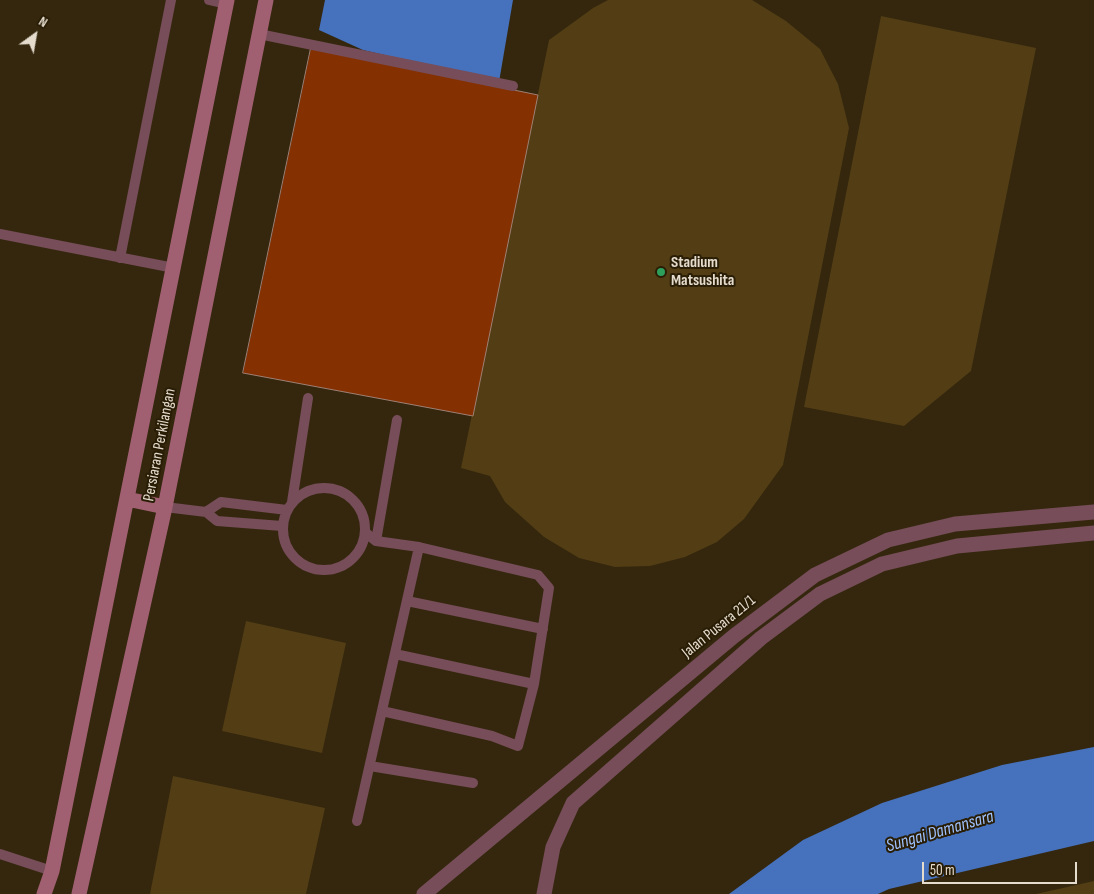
<!DOCTYPE html>
<style>
body{margin:0}
#map{position:relative;width:1094px;height:894px;overflow:hidden;background:#34270e;font-family:"Sofia Sans Condensed",sans-serif}
canvas{display:block}
.north{position:absolute;left:10px;top:10px;width:50px;height:50px;-webkit-text-stroke:4px #291d05;paint-order:stroke;rotate:32deg;font-size:14px;font-weight:700;line-height:20px;text-align:center;color:#e5dcce}
.north::after{content:'';display:block;margin:auto;width:18px;height:22px;background:#e5dcce;clip-path:polygon(50% 0,100% 100%,50% 72%,0 100%)}
.scale{position:absolute;left:922px;top:862px;width:155px;height:22px;box-sizing:border-box;border:2px solid #e5dcce;border-top:0;padding-left:6px;font-size:15px;line-height:18px;white-space:nowrap;color:#e5dcce;-webkit-text-stroke:4px #291d05;paint-order:stroke}
</style>
<div id="map">
<canvas width="1094" height="894"></canvas>
<div class="north">N</div>
<div class="scale">50 m</div>
</div>
<script>
const g = document.querySelector('canvas').getContext('2d');
g.lineJoin = 'round';
function fill(path, color) { g.fillStyle = color; g.fill(path, 'evenodd'); }
function strokePath(path, color, width, dash) { g.strokeStyle = color; g.lineWidth = width; g.lineCap = dash ? 'butt' : 'round'; g.setLineDash(dash || []); g.stroke(path); }
function write(font, color, halo, rows, align = 'center') {
  g.font = font + ' "Sofia Sans Condensed",sans-serif'; g.lineWidth = 4; g.setLineDash([]); g.textBaseline = 'middle'; g.strokeStyle = halo; g.fillStyle = color; for (const [text, x, y, turn = 0] of rows) {
    g.save(); g.translate(x, y); g.rotate((+turn || 0) * Math.PI / 180); g.textAlign = isNaN(turn) ? turn : align; if (halo) g.strokeText(text, 0, 0); g.fillText(text, 0, 0); g.restore();
  }
}
fill(new Path2D(`
 M608 0H752L786 21 820 49 838 84 849 128 783 465 744 519 717 542 685 557 650 566 615 567 579 558 544 537 505 502 490 476 461 468 549 40 593 8Z
 M881 16 1036 48 971 371 904 426 804 407Z
 M246 621 346 643 322 753 222 731Z
 M173 776 325 808 306 894H150Z
 M1094 881V894H1036Z`), '#523d14');
fill(new Path2D(`
 M325 0H513L499 82 363 50 319 30Z
 M1094 747V841L889 889 878 894H729L803 840 882 803 1002 765Z`), '#4671bc');
const building = new Path2D(`
 M311 48 538 95 473 416 243 373Z`);
fill(building, '#853000');
strokePath(building, '#9f8074', 1);
strokePath(new Path2D(`
 M209 0 226 4
 M259 34 513 86
 M0 234 174 268
 M120 258 171 0
 M283 529a41 41 0 1 1 82 0a41 41 0 1 1-82 0Z
 M292 502 308 398
 M165 507 206 512 217 521 282 526
 M206 512 221 502 287 510
 M366 533 376 541 419 547 538 575 549 588 534 684 518 746 492 736 382 711
 M376 541 397 420
 M407 601 543 629
 M395 654 534 684
 M370 766 473 783
 M357 821 419 547
 M0 854 52 871`), '#764d58', 10);
strokePath(new Path2D(`
 M424 894 734 636 815 575 888 540 955 524 1094 512
 M544 894 553 847 573 803 761 638 820 594 882 564 957 546 1094 533`), '#764d58', 15);
strokePath(new Path2D(`
 M127 499 165 507
 M44 894 52 871 227 0
 M79 894 165 507 266 0`), '#a16072', 15);
for (const [x, y, r, color] of [
 [661,272,5,"#2e9e5b"]
]) { const dot = new Path2D(); dot.arc(x, y, r, 0, 2 * Math.PI); g.fillStyle = color; g.fill(dot); strokePath(dot, '#291d05', 2); }
write('bold 16px', '#e5dcce', '#291d05', [
 ["Stadium",671,263],
 ["Matsushita",671,281]
], 'left');
write('16px', '#e5dcce', '#291d05', [
 ["Persiaran Perkilangan",160,445,-79],
 ["Jalan Pusara 21/1",719,627,-39]
]);
write('italic 18px', '#9fc2ff', '#291d05', [
 ["Sungai Damansara",940,832,-16]
]);
</script>
